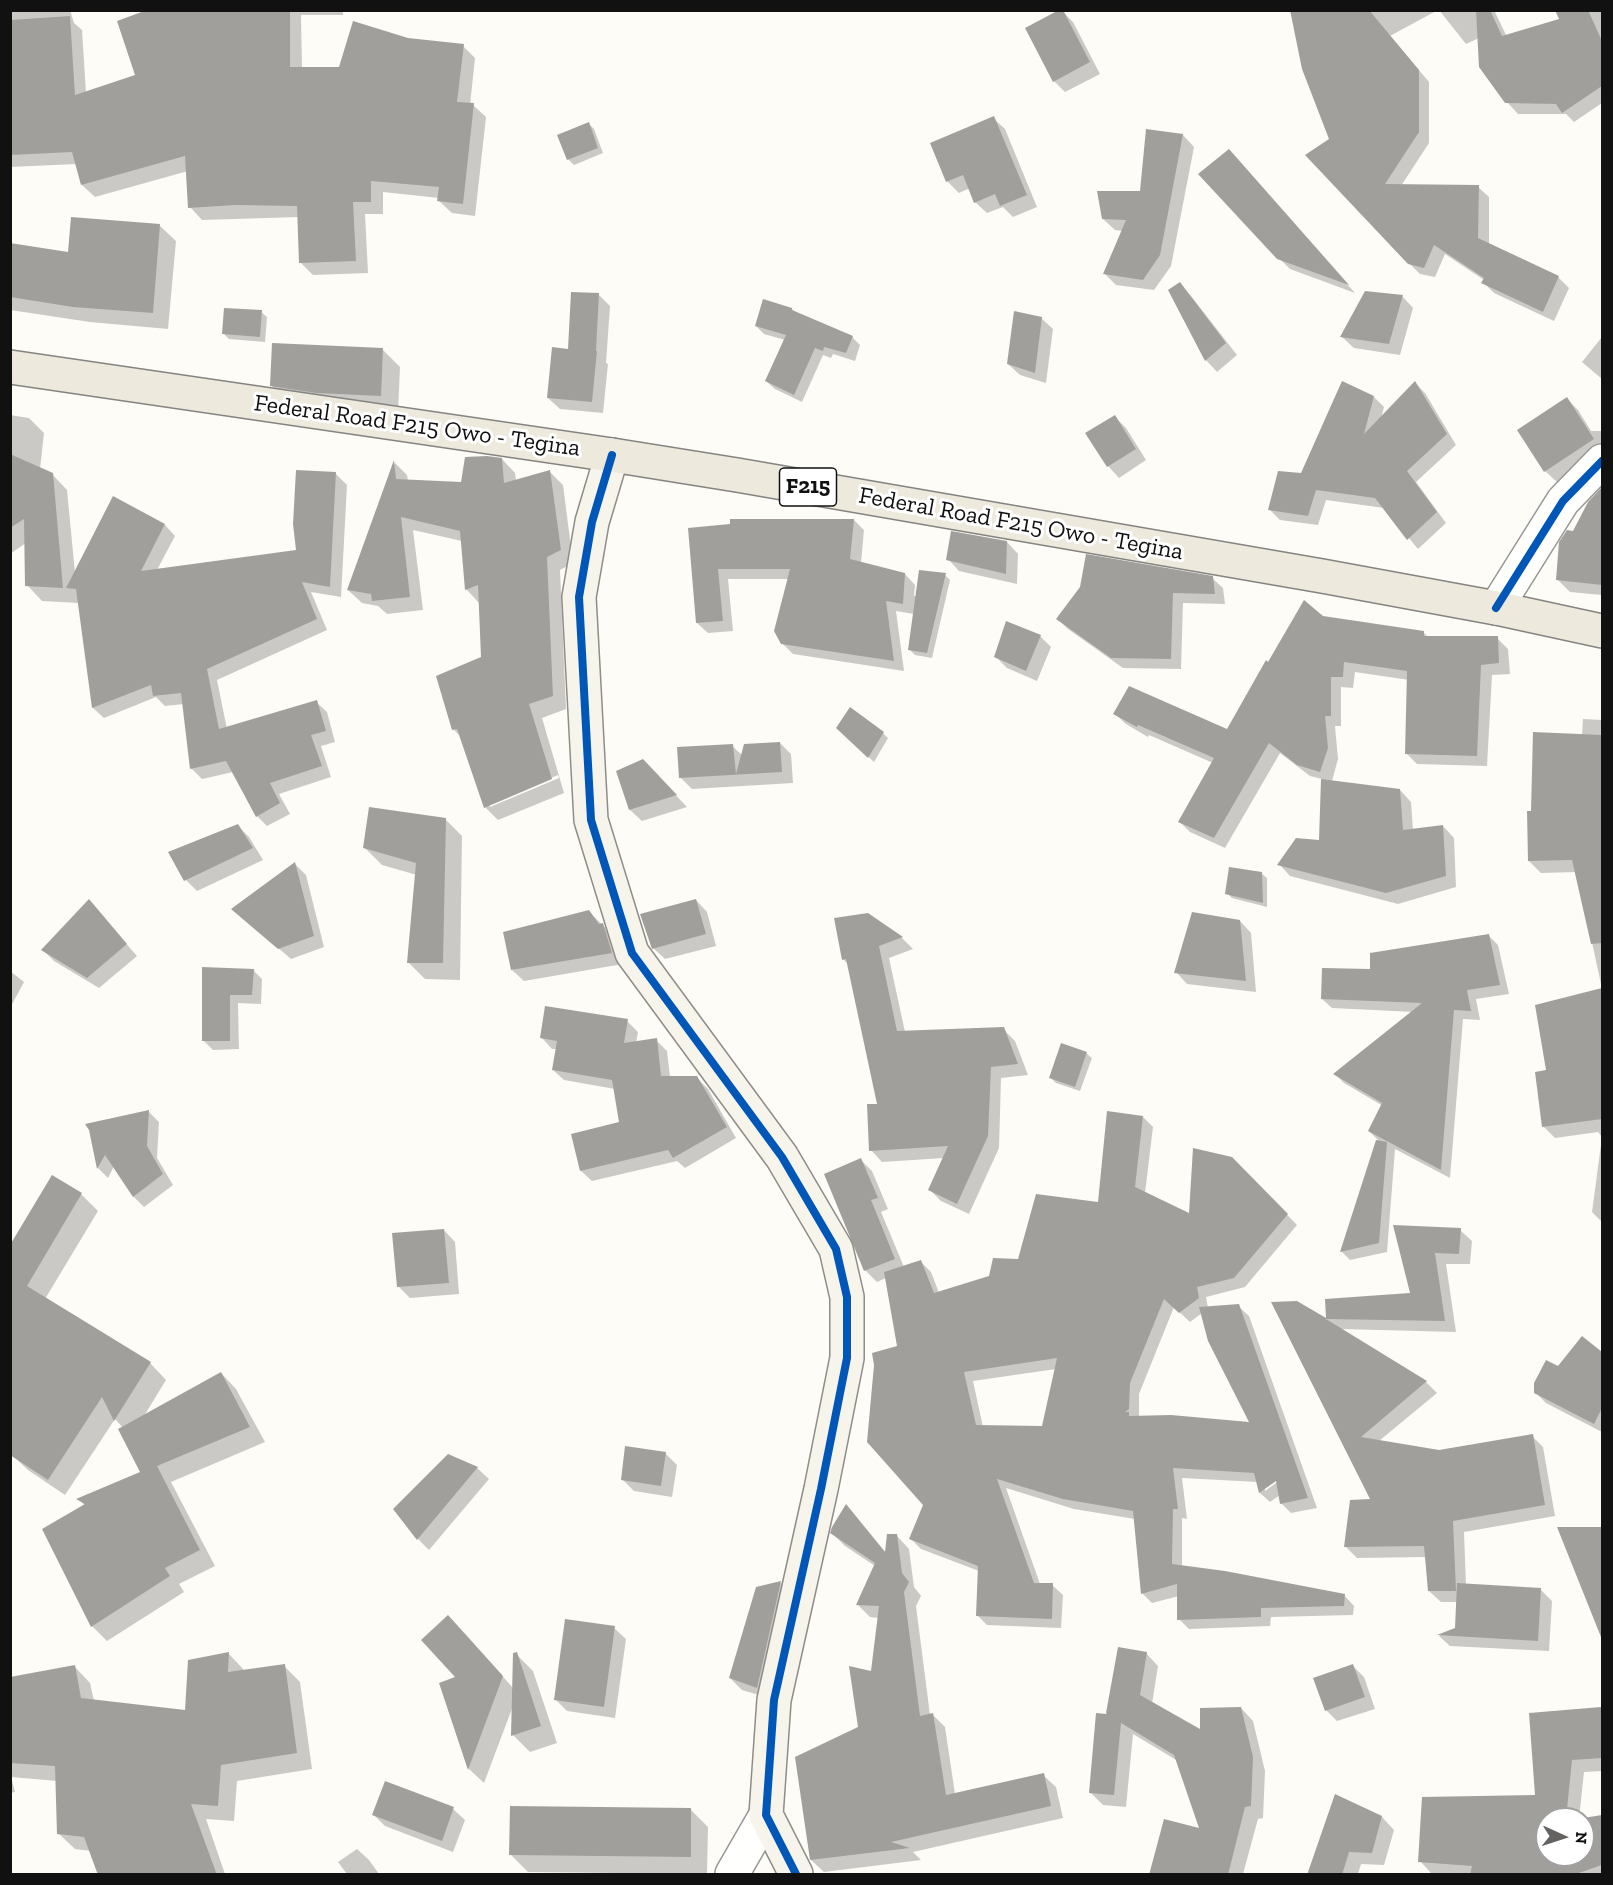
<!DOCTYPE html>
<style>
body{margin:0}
#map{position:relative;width:1613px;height:1885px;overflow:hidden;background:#fdfcf7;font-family:"Zilla Slab",serif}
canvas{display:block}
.frame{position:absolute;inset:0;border:12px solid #111;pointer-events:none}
.north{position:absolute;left:1535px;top:1807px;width:60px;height:60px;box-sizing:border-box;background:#fff;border:2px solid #a0a0a0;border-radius:50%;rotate:93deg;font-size:16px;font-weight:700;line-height:24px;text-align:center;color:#111}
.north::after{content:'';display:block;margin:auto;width:21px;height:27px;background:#646362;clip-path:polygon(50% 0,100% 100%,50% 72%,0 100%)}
</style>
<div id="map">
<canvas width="1613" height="1885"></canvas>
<div class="frame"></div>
<div class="north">N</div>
</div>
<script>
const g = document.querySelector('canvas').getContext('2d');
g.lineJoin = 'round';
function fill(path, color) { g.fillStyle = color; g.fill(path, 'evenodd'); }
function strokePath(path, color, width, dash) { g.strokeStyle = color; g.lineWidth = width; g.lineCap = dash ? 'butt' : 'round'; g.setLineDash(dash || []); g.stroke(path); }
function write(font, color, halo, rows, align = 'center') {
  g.font = font + ' "Zilla Slab",serif'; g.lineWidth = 6; g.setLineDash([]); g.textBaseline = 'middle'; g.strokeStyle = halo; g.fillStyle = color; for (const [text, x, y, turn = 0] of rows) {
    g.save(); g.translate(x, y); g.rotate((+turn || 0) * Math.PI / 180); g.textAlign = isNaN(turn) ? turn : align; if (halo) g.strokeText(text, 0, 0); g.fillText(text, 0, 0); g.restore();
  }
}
fill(new Path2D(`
 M70 10 74 23 82 30 86 93 136 76 152 10H343V15H301L302 68 340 69 408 39 463 46 475 58 470 105H473L486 117 475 216 452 213 439 201V198L383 192V214H365L368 273 313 275 301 263 299 217 202 220 190 207 188 171 95 197 82 185 77 164 10 167V11Z
 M1291 10H1438L1390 36 1429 82V143L1401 186 1478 187 1489 197V245L1558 277 1569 288 1554 321 1494 293 1483 282 1484 280 1445 254 1435 277 1420 274 1409 263 1331 139Z
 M1439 10H1494L1507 37 1561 20 1557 10H1602V103L1574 122 1566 114H1518L1507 102 1479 38 1466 44Z
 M1062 11 1073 22 1100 74 1065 92 1054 81Z
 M993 118 1005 129 1037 207 1013 217 1003 207 987 213 975 202 970 188 959 193 947 181Z
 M589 124 594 129 603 153 574 165 568 159Z
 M1147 131 1183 135 1194 147 1171 266 1154 290 1116 285 1105 274 1123 231 1115 230 1103 219 1141 193Z
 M1239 162 1355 293 1290 269 1279 258Z
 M160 226 176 241 168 329 90 322 10 310V245L69 254Z
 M1179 284 1191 296 1237 355 1217 372 1206 360 1170 290Z
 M599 295 610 306 606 363 608 364 603 413 560 409 548 398 569 350Z
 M1402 296 1413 308 1400 355 1354 348 1342 337Z
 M792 309 796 314 852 337 860 345 855 361 833 354 831 358 823 355 802 402 775 389 766 381 785 340 764 334 756 326Z
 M261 312 267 317 265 342 229 339 224 334Z
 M1041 318 1053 329 1046 383 1020 375 1008 364Z
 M1602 337V379L1582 362Z
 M383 350 400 367 398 413 289 403 271 385Z
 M1415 383 1425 393 1456 445 1416 482 1446 523 1418 549 1384 508 1326 500 1318 525 1280 520 1270 510 1374 397 1384 407 1381 419Z
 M1567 399 1578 410 1591 431H1602V452L1557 482 1545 471Z
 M10 415 29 418 44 433 40 469 52 474 67 490 75 573 113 498 165 525 175 536 157 570 297 551 336 474 347 485 341 597 311 592 327 630 217 680 227 729 316 702 327 712 335 742 321 746 331 777 279 794 290 814 267 826 257 816 233 772 202 779 191 768 184 704 165 706 156 697 104 718 93 708 79 603 42 601 27 585 26 543 10 554Z
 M1115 417 1126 428 1146 460 1119 478 1108 466Z
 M502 459 515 473 516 481 550 472 563 485 573 563 560 570 566 709 542 718 564 793 498 820 485 807 461 737 454 730 437 677 483 658 480 604 466 589 462 541 413 530 423 610 387 614 378 606 362 603 348 590 395 463 407 475 408 481 462 484ZM558 775 559 778 490 807V803Z
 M1602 489V595L1570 592 1558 580 1574 533 1590 503Z
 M854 520 864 530 861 563 905 574 915 585 914 596H917L945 575 950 580 932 658 915 655 909 649 914 614 896 611 904 671 793 654 782 643 789 579H728L733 631 708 633 697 623 689 530Z
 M1007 542 1018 554 1017 584 959 571 948 559Z
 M1212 578 1223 588 1225 604 1183 603 1181 669 1123 668 1068 629 1058 619Z
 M1322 618 1424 633 1428 637 1497 638 1508 649 1510 674 1492 675 1487 766 1417 764 1407 754 1409 680 1355 672 1353 688 1341 687V726H1335L1338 759 1332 781 1400 790 1411 802 1413 830 1443 826 1454 838 1456 887 1398 904 1290 876 1279 864 1321 842 1322 779 1310 776 1280 753 1225 848 1190 832 1180 822 1213 763 1149 735 1148 737 1126 724 1115 714 1228 730 1269 664Z
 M1040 636 1051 647 1037 681 1007 668 996 657Z
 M1583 719 1602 720V1222L1592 1212 1602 1137 1598 1132 1555 1138 1543 1126 1548 1072 1537 1006 1602 989 1577 872 1541 873 1529 861 1532 812 1582 736Z
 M837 728 883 733 888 738 874 762Z
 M780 743 791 754 793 783 692 789 680 777 732 746 742 755Z
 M618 772H654L687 807 642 821 630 810Z
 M445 819 462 836 460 980 425 979 408 962 417 875 382 865 364 847Z
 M238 826 249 837 263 860 197 891 186 880Z
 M295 864 306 875 324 947 291 959 233 909Z
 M1261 873 1267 878V907L1232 898 1227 893Z
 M696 900 707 912 716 946 665 959 653 948Z
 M89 901 137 956 99 988 54 961 43 950Z
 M588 911 614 936 623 964 524 981 512 970Z
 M868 914 902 938 913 949 889 958 905 1032 1003 1029 1015 1041 1028 1075 1001 1078 999 1148 969 1214 941 1201 930 1190 944 1158 882 1162 871 1150 879 1106 848 964 844 960 836 919Z
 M1240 921 1251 933 1256 992 1187 984 1176 972Z
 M1488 935 1498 945 1509 994 1476 999 1480 1020 1463 1019 1450 1178 1395 1149 1387 1252 1350 1260 1342 1252 1378 1140 1369 1131 1383 1106 1344 1083 1335 1074 1414 1012 1332 1008 1322 999 1371 971Z
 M203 968 253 970 262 979 261 1004 238 1003 239 1049 213 1050 204 1041Z
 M10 971 24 982 10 1008Z
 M627 1021 638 1032 636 1043 656 1040 667 1051 670 1077 697 1078 708 1089 736 1138 685 1168 677 1161 592 1181 581 1171 621 1123 615 1089 564 1080 553 1070 557 1049H552L542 1038Z
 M1086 1053 1092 1058 1080 1091 1056 1083 1050 1077Z
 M148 1111 159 1122 157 1158 173 1185 144 1207 134 1197 114 1166 108 1178 98 1168 90 1129Z
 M1143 1117 1153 1127 1145 1193 1191 1215 1232 1158 1297 1225 1245 1287 1206 1297 1208 1308 1238 1306 1249 1316 1317 1508 1291 1513 1281 1503 1280 1495 1270 1502 1260 1493 1258 1482 1182 1478 1187 1519 1182 1518V1566L1344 1595 1354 1606 1353 1615 1271 1617 1270 1626 1189 1629 1179 1619V1596L1152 1603 1142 1593 1135 1519 1074 1509 1006 1488 1040 1584 1052 1585 1063 1595 1061 1628 987 1625 977 1615 979 1571 921 1549 911 1539 924 1504 886 1278 877 1282 866 1271 826 1174 861 1160 872 1171 888 1209 881 1212 904 1267 921 1262 931 1272 939 1293 990 1277 1019 1260 1099 1203ZM1174 1307 1190 1322 1202 1313 1251 1424 1139 1418V1394ZM1056 1369 1043 1428 983 1427 973 1381ZM1281 1475 1283 1478 1265 1491V1487Z
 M53 1177 81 1194 98 1211 45 1299 150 1363 166 1380 144 1416 221 1373 236 1389 265 1442 171 1482 215 1566 179 1584 184 1592 107 1641 92 1626 85 1506 79 1499 142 1473 123 1428 115 1419 65 1495 28 1470 11 1454 10 1248Z
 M1395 1226 1460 1230 1472 1241 1470 1264H1446L1456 1332 1341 1329 1426 1382 1437 1393 1379 1441 1439 1452 1532 1436 1543 1447 1555 1516 1464 1532 1466 1586 1541 1590 1552 1601 1549 1651 1450 1646 1439 1636 1456 1629 1457 1602H1441L1429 1591 1427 1557 1357 1558 1346 1547 1373 1501 1327 1321V1300L1412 1295Z
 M444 1230 455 1242 459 1294 410 1298 398 1286Z
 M1582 1338 1602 1354V1432L1546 1403 1536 1393Z
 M665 1453 677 1465 672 1497 634 1491 622 1479Z
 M448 1455 477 1468 489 1479 429 1550 418 1539 395 1509Z
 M847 1506 886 1553 897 1536 909 1549 914 1587 921 1596 916 1606 930 1715H933L945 1727 955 1794 1043 1775 1056 1787 1063 1818 913 1852 921 1860 824 1872 811 1860 860 1728 872 1673 879 1618 870 1617 858 1605 875 1566 845 1546 832 1533Z
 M1602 1528V1633L1559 1529Z
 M781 1583 792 1594 769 1698 742 1690 730 1678 757 1589Z
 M614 1628 626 1639 615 1718 567 1711 555 1699Z
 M464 1633 513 1688 516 1654 533 1671 557 1743 530 1752 513 1735V1706L484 1783 469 1769 441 1684 457 1678Z
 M1146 1653 1158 1666 1152 1704 1202 1732 1241 1708 1253 1721 1265 1771 1263 1818 1258 1819 1243 1874H1176L1202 1830 1178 1761 1133 1734 1126 1807 1103 1805 1090 1792 1110 1716Z
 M229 1654 244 1670 284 1666 300 1682 312 1769 237 1781 234 1821 206 1819 225 1874H100L91 1851 75 1849 58 1833 57 1781 11 1777 15 1792 10 1793V1679L74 1666 90 1683 94 1701 186 1712Z
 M1353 1666 1364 1677 1375 1709 1337 1721 1326 1710Z
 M1600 1709 1602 1711V1771L1584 1772 1579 1819H1547V1855H1583V1820L1602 1816V1874H1432L1420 1861 1537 1796Z
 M386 1783 453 1809 465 1820 453 1852 385 1826 374 1815Z
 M691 1810 708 1827 707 1874 528 1872 510 1854Z
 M1382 1817 1394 1830 1384 1865 1361 1864 1358 1874H1309Z
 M357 1849 369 1860 379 1874H347L338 1862Z`), '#0003');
fill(new Path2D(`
 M147 10H290V67H339L353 21 408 38 464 44 457 102 474 103 463 204 437 201 439 187 371 181V202H353L356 261 299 263 297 206 236 205 188 208 185 156 81 185 72 152 10 155V20L70 16 75 95 135 75 117 21Z
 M1059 10H1063L1090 62 1053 82 1025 28Z
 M1290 10H1369L1419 70V132L1385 184 1479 185 1478 238 1559 276 1543 312 1481 283 1484 278 1434 245 1424 268 1408 264 1305 155 1329 139 1302 69Z
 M1476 10H1490L1502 36 1559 19 1555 10H1588L1602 41V86L1562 113 1556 104 1505 103 1479 67Z
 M994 116 1027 195 1000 206 995 194 974 203 963 175 946 182 930 143Z
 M589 122 598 148 567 160 557 135Z
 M1146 129 1183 134 1160 255 1143 280 1103 274 1126 220 1102 219 1097 191H1140Z
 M1229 149 1349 285 1277 259 1198 174Z
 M71 217 160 224 153 313 73 307 10 297V243L68 252Z
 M1180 282 1226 343 1205 361 1168 290Z
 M1365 291 1403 295 1389 344 1340 337Z
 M571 292 599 293 596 351H597L592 402 547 398 552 347 568 349Z
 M763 299 792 308V310L853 336 846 353 824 347 823 351 815 348 794 395 765 381 786 335 755 326Z
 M224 308 262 310 260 337 222 334Z
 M1014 311 1042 317 1035 373 1007 364Z
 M272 343 383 348 381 396 316 393 270 386Z
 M1342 381 1374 396 1364 434 1415 381 1447 434 1407 471 1437 512 1407 540 1375 498 1316 490 1308 516 1268 510 1278 471 1301 473Z
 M1567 397 1594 439 1544 472 1517 430Z
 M1115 415 1136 449 1107 467 1085 433Z
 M10 454 53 473 63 588 25 586 24 519 10 528Z
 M487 456 502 458 504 483 550 470 561 550 547 557 553 696 529 704 552 779 484 808 457 729 452 730 436 676 481 657 478 585 465 590 460 531 401 517 410 597 372 601 371 594 347 590 394 460 396 479 461 482 465 457Z
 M296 470 336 472 330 587 302 582 317 619 207 669 219 729 317 700 326 731 311 735 322 766 270 783 280 803 256 817 226 761 190 769 181 693 153 696 151 685 92 708 76 589 66 588 113 496 165 524 141 571 296 550 293 524Z
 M1602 487V585L1556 580 1559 542 1567 530 1573 531 1588 502Z
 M730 519H854L850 559 905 573 903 604 886 601 894 661 781 644 774 631 790 569H718L723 621 696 623 688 528 730 524Z
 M951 531 1007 541 1006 574 946 560Z
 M1086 554 1213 576 1215 594 1173 593 1171 659 1111 658 1056 619 1080 587Z
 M919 570 946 573 927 653 908 650Z
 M1304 600 1323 616 1424 631V636H1498L1499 663 1481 665 1477 756 1405 754 1407 671 1344 662 1343 677H1331V716H1325L1328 748 1320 772 1297 765 1269 743 1214 838 1178 822 1214 758 1138 725 1137 727 1113 714 1129 686 1227 729 1266 660 1268 662Z
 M1006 621 1041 635 1026 671 994 657Z
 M850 707 884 732 868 758 836 728Z
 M1533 732 1602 735V943L1591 944 1572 860 1528 861 1527 811H1531Z
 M780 742 782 772 679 778 677 747 733 744 736 774 744 744Z
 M643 759 677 795 629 810 616 771Z
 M1321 779 1400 789 1403 830 1443 825 1446 876 1386 893 1277 865 1296 838 1319 840Z
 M369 807 446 818 443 963H407L416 863 363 848Z
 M238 824 253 848 184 881 168 852Z
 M295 862 314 936 278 949 231 909Z
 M1229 867 1262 872 1263 903 1225 894Z
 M89 899 127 944 87 978 41 950Z
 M696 899 706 934 652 949 640 914Z
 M589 910 599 924 603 923 612 953 511 970 503 932Z
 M1192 912 1240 920 1246 981 1174 973Z
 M868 913 903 937 879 946 897 1031 1004 1027 1018 1064 991 1067 988 1136 957 1204 928 1190 948 1146 869 1151 867 1104H877L846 959 842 960 834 918Z
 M1489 934 1500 985 1467 990 1471 1011 1454 1010 1441 1170 1368 1131 1382 1103 1333 1074 1422 1003 1321 999 1322 968 1370 969V953Z
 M202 967 254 969 252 995H230V1041H202Z
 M1602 988V1119L1542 1127 1535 1072 1546 1070 1535 1005Z
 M545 1006 628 1019 624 1043 657 1038 661 1076H697L727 1127 673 1158 668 1150 580 1171 571 1134 619 1122 612 1080 552 1070 557 1041 540 1038Z
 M1061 1043 1087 1052 1075 1087 1049 1078Z
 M149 1110 147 1146 163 1174 133 1197 105 1155 97 1169 89 1130 85 1124Z
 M1107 1111 1143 1116 1135 1187 1189 1213 1193 1148 1232 1157 1288 1214 1234 1278 1197 1287 1199 1298 1179 1313 1164 1299 1130 1383 1129 1409 1125 1412H1129V1416L1171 1415 1249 1422 1208 1341 1199 1307 1239 1304 1308 1498 1280 1504 1276 1481 1259 1493 1254 1473 1173 1468 1178 1509H1173L1172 1564 1225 1571 1345 1594 1344 1606 1261 1608V1617L1177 1620V1584L1141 1594 1133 1511 1063 1499 997 1479 1034 1583H1053L1052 1619 976 1616 978 1566 909 1539 923 1505 867 1442 874 1365 872 1353 897 1346 884 1272 921 1260 934 1293 989 1276 993 1258 1018 1259 1036 1194 1098 1202ZM1057 1358 1042 1426 976 1425 964 1372Z
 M1376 1140 1387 1142 1379 1243 1340 1252Z
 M861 1158 878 1198 871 1200 895 1259 864 1271 824 1174Z
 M52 1175 82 1193 27 1286 151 1362 114 1421 102 1397 48 1480 10 1455V1245Z
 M1393 1225 1461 1228 1459 1254 1435 1253 1445 1321 1326 1319 1427 1381 1361 1437 1439 1450 1533 1434 1545 1505 1453 1521 1456 1591H1428L1424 1546 1344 1547 1350 1500 1370 1499 1271 1302 1297 1301 1326 1318 1325 1299 1410 1293Z
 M444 1229 449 1283 397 1287 392 1233Z
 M1582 1336 1602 1352V1408L1594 1424 1534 1393V1383L1546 1360 1558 1366Z
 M221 1372 250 1427 157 1466 200 1550 165 1568 170 1576 91 1627 42 1529 85 1504 76 1499 140 1472 118 1429Z
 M625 1446 666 1452 661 1486 621 1480Z
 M448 1454 478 1467 417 1540 393 1509Z
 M846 1504 885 1552 887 1534H897L902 1573 909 1582 904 1592 920 1716 933 1713 946 1795 1044 1773 1051 1806 891 1842 910 1848 810 1860 795 1757 858 1727 849 1666 871 1671 879 1606 856 1605 875 1563 830 1533 832 1527Z
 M1557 1527H1602V1637H1601Z
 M781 1581 757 1688 729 1678 756 1587Z
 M1457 1583 1541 1588 1538 1641 1437 1635 1455 1628Z
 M448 1615 503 1676 468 1770 439 1683 455 1677 421 1640Z
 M565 1619 615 1626 604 1707 554 1700Z
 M1118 1647 1147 1652 1140 1695 1200 1729V1708L1241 1707 1253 1757 1251 1806 1245 1807 1228 1875H1149L1164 1819 1199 1828 1174 1755 1121 1723 1114 1795 1089 1793 1096 1713 1107 1714 1106 1713Z
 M229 1652 228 1672 285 1664 297 1753 221 1765 218 1806 191 1804 217 1875H98L84 1837 57 1834 55 1766 10 1763V1677L75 1665 81 1698 185 1710 188 1660Z
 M517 1652 541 1726 511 1736 513 1653Z
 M1353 1664 1365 1697 1325 1711 1313 1678Z
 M1601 1707 1602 1758 1572 1760 1566 1819H1547V1855H1583V1819H1577L1602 1815V1865L1573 1875H1470L1472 1866 1418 1862 1422 1797 1535 1795 1529 1713Z
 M385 1781 454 1807 442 1841 372 1815Z
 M1335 1794 1382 1816 1372 1853 1349 1852 1342 1875H1307Z
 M510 1806 691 1808V1857L509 1855Z`), '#a19f9c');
const street = new Path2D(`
 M1496 608 1563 501 1602 461
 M732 1874 766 1815`);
const secondary = new Path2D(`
 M612 455 592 522 579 597 591 820 632 953 782 1157 836 1249 847 1297V1358L821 1489 774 1700 766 1815 796 1874`);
const primary = new Path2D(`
 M10 367 612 455 737 475 1322 576 1496 608 1602 631`);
strokePath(street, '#979795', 36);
strokePath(secondary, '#8e8d8b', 36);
strokePath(primary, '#858482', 36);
strokePath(street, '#fffffe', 33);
strokePath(secondary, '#f6f4eb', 33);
strokePath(primary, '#ede9dc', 33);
strokePath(new Path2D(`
 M612 455 592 522 579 597 591 820 632 953 782 1157 836 1249 847 1297V1358L821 1489 774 1700 766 1815 796 1874
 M1496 608 1563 501 1602 461`), '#0057b8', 8);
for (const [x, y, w] of [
 [808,487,57]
]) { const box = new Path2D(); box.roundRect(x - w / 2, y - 19, w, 38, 4.5); g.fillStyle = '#fff'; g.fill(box); strokePath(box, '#111', 1.5); }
write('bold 22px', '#111', null, [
 ["F215",808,487]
]);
write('24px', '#111', '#fff', [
 ["Federal Road F215 Owo - Tegina",417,426,8],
 ["Federal Road F215 Owo - Tegina",1021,524,10]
]);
</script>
